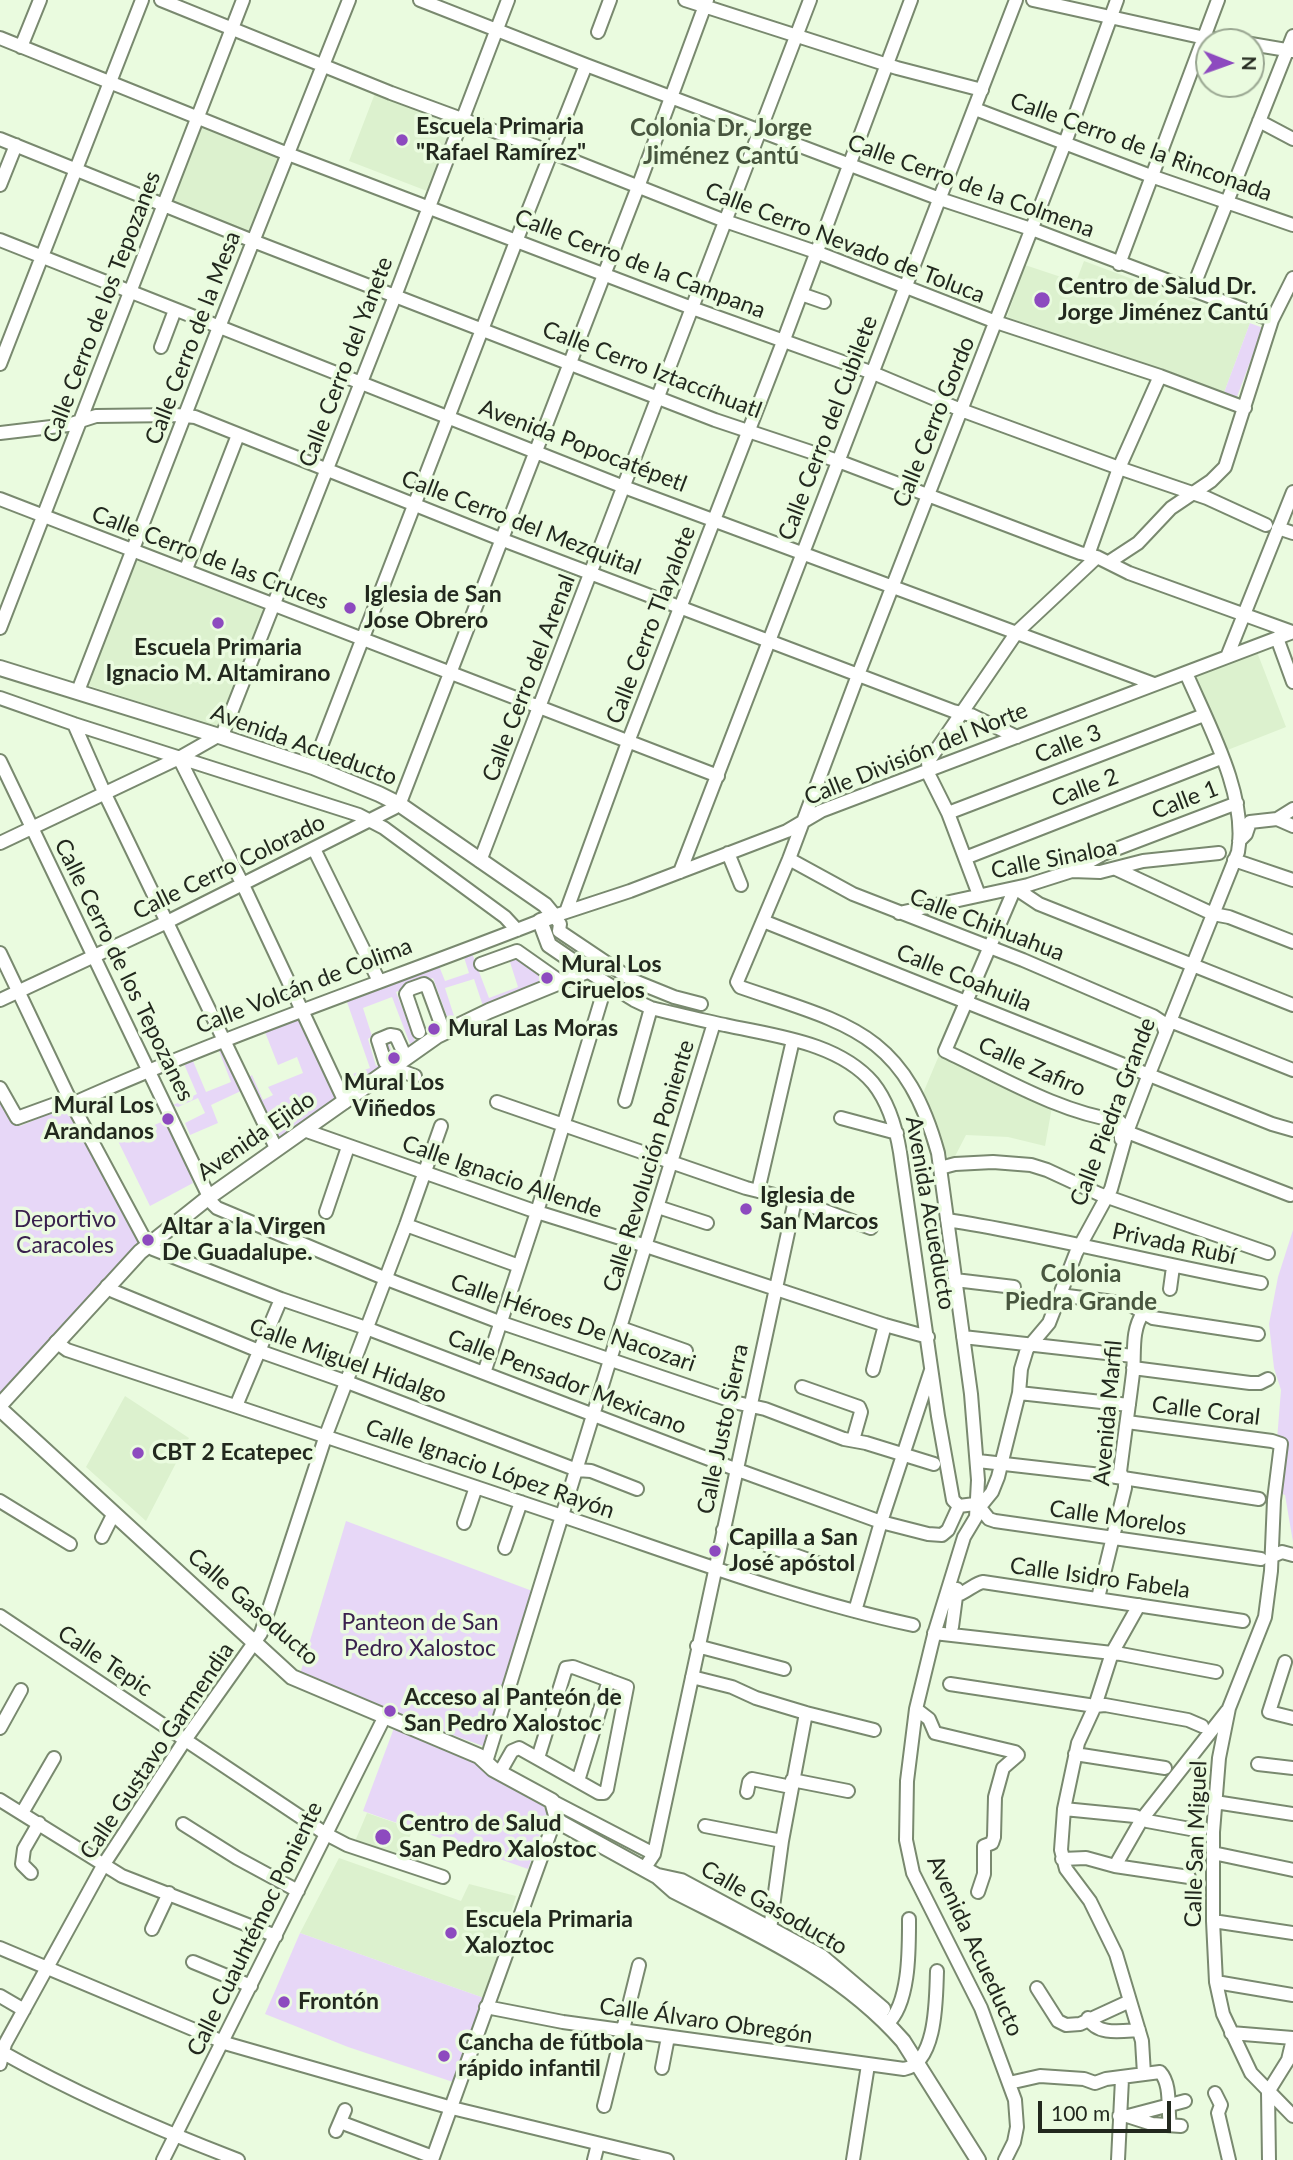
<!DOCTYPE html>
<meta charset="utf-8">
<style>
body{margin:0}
#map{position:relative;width:1293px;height:2160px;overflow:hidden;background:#eafbdf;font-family:Lato,sans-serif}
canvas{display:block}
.north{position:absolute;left:1195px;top:28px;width:70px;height:70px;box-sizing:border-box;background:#eafbdf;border:2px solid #9aa792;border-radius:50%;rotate:91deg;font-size:19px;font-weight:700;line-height:28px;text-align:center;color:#22281e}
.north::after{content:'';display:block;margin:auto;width:24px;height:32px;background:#8d4abf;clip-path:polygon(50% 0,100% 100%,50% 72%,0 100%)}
.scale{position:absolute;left:1038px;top:2101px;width:133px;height:32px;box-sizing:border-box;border:4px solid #22281e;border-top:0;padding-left:9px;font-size:21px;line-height:24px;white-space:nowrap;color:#22281e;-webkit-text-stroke:5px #eafbdf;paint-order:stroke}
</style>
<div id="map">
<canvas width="1293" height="2160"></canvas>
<div class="north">N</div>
<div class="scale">100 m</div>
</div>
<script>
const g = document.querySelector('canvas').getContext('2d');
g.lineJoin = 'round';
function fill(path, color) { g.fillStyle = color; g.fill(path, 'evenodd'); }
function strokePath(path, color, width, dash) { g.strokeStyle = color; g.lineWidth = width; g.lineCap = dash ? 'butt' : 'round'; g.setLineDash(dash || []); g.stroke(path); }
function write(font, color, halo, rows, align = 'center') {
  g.font = font + ' Lato,sans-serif'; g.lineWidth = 7; g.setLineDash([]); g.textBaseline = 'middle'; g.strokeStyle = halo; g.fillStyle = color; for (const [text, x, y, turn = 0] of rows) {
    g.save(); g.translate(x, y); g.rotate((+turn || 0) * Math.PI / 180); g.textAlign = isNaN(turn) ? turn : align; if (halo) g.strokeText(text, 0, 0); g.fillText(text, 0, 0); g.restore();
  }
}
fill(new Path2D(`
 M377 88 454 118 427 191 349 161Z
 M204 122 282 154 251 236 170 205Z
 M1084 261 1250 323 1222 398 1132 360 1007 317 1025 265 1076 282Z
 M137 552 270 603 223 729 87 685Z
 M1257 652 1286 727 1225 751 1196 676Z
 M940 1053 1052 1107 1045 1146 1008 1137 966 1135 951 1164 921 1098Z
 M125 1396 189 1438 146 1521 86 1467Z
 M367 1813 413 1829 399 1862 353 1846Z
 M339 1858 461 1901 469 1884 516 1896 484 1998 300 1933Z`), '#dcf1ce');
fill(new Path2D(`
 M1250 323 1263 328 1235 402 1222 398Z
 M470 948 489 998 518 987 509 959 515 956 547 978 483 1006 474 979 445 988 455 1019 449 1022 433 978 396 992 415 1041 410 1044 392 997 363 1008 372 1036 368 1039 376 1066 391 1059 386 1042 388 1041 394 1058 347 1092 341 1078 370 1068 347 1002 439 966 445 981 469 973 462 951Z
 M303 1015 337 1100 277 1140 249 1077 252 1075 263 1100 273 1095 268 1087 303 1073 297 1057 278 1065 265 1032Z
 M225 1048 243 1090 211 1105 218 1123 190 1135 185 1123 205 1113 198 1098 178 1107 173 1105 197 1094 184 1064 193 1061 206 1092 231 1082 219 1051Z
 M0 1093 17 1125 20 1126 71 1105 146 1248 0 1400Z
 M168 1119 193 1183 150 1206 118 1141Z
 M1293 1230V1542L1285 1495 1280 1493 1277 1440 1281 1390 1274 1368 1269 1324 1278 1277Z
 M346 1521 535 1592 483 1746 387 1711 300 1674Z
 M394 1728 477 1761 538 1794 547 1814 528 1869 363 1811Z
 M300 1933 484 1998 453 2082 348 2047 265 2014Z`), '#e7d7f7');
const minor = new Path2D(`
 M161 0 391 93 551 152 725 221 816 252 996 322 1160 376 1245 408
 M420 0 586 65 940 199 1037 231 1272 320
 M685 0 897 68 982 90
 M1033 0 1205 38 1240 42
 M598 32 610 0
 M0 38 288 154 692 308 873 373 961 410 1119 468 1207 498 1266 525
 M1251 44 1293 51
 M21 47 40 0
 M975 109 1151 176 1293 225
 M1259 121 1293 139
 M0 139 253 241 715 420 838 461 1080 553 1097 557 1129 573 1292 632
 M0 185 16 145
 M0 240 624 487 1154 684
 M1119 264 1218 0
 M1192 290 1293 36
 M801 294 824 302
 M161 347 175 310
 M0 364 142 0
 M0 433 68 425 96 416 176 415 195 417 503 540 953 711 971 715 1017 737
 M0 499 718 776
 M1278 528 1293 533
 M1088 555 1119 468 1160 376
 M1109 562 1138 543 1171 508 1211 481 1225 467 1272 320 1293 278
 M186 569 238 435
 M0 628 243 0
 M1277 638 1293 682
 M1227 657 1293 492
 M78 691 219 327 349 0
 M0 698 74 724 359 815 384 828 505 917 517 930
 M74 724 104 792 276 1148
 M179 758 243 885 345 1102
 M0 761 212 1203 217 1208 384 1278 502 1323 738 1403 765 1409 844 1439 866 1443 934 1464
 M313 767 517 239 586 65
 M948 813 1204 715
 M1277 819 1293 826
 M1239 841 1246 834 1250 822 1277 819 1293 809
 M0 843 179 758 223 733 395 296 508 0
 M314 849 379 981
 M728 853 741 885
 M965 858 1221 758
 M789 859 853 894 1023 960 1153 1016 1162 1022 1165 1031
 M1234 860 1293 880
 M480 861 810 0
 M1116 869 1213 914 1229 917 1293 942
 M1072 871 1103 854 1237 803
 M680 872 1016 0
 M979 895 948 813 929 775 928 762 1017 632 1097 557
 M566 912 628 742 783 342 911 0
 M899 913 1028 885 1072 871 1100 872 1143 861 1219 853
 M763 921 1272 1124 1293 1130
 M0 953 72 1104 144 1238 153 1249 281 1299 366 1328 735 1469 881 1522 928 1534 942 1535 948 1530 959 1506
 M481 964 517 951 561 982
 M587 971 634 1000 651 1008C676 1014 700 1020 725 1025 774 1036 838 1042 873 1083 889 1103 896 1128 900 1152L938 1416 953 1500 959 1506 983 1503 992 1492 998 1477 1019 1393 1021 1369 1027 1349 1049 1323 1076 1253 1111 1189 1127 1132 1149 1074 1238 852C1248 796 1208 724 1186 673
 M0 1000 167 922 394 808 401 800 638 187 707 0
 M701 1004 674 997 632 980 559 931 560 924 554 916 630 891 787 831 821 811 1293 632
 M1170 1021 1293 1070
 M419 1032 406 994 410 989 424 984 427 986 444 1032
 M385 1062 378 1040 390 1035 396 1036 406 1058
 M393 1068 415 1076
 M0 1088 17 1118 61 1102
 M625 1101 651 1008
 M497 1102 746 1188 795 1200 871 1228
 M72 1104C226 1035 384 982 540 921
 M841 1118 897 1133
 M304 1130 537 1212 646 1246 885 1325 928 1337
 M1127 1132 1290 1195
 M1121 1139V1123L1119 1121C1058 1112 1001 1077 945 1051L1015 888 1039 904 1293 1005
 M940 1168 955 1164 993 1162 1031 1165 1047 1170 1099 1194 1268 1253
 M758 1191 793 1040
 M658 1207 707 1223
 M326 1212 348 1147
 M947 1220C1052 1236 1156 1264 1261 1283
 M406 1225 519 1266
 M955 1280 1014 1287
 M107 1286 113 1291 259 1351 347 1382 577 1470 591 1471 637 1489
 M1170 1289 1173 1267
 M1060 1295 1129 1304 1153 1318 1258 1334
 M621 1328 686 1351
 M963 1337 1133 1356
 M56 1342 67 1350C231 1405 395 1459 559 1515 676 1554 792 1599 913 1625
 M1133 1368 1250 1383H1260L1268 1379
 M873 1370 885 1325
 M484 1373 537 1212 606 984
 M802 1387 859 1407 861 1412 853 1440
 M1019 1393 1129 1405
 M236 1406 281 1299
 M1127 1422 1272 1441 1281 1444 1274 1500 1271 1571 1265 1617 1229 1708 1219 1758 1213 1832V1921L1216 1982 1223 2014 1251 2073 1293 2116
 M978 1461 1110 1476 1259 1499
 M0 1501 70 1544
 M977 1504 989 1519 995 1521 1261 1559
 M464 1523 476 1487
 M723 1530 820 1564
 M102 1537 113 1515
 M505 1548 521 1502
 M1273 1556 1282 1552 1293 1555
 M955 1596C966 1593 975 1583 983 1582L1243 1621
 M1098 1598 1125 1488V1482L1120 1472C1124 1439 1129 1406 1133 1373 1135 1352 1131 1331 1143 1313
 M1139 1605 1112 1653 1095 1706 1078 1743 1064 1809 1061 1850 1066 1869 1090 1901 1116 1954 1142 2041 1144 2074
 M855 1611 881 1522 931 1370
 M0 1616 326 1834 347 1845 443 1877
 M952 1627 957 1589
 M934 1633 1121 1654 1216 1672
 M697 1646 784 1669
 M1285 1662 1269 1712 1293 1718
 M692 1677 732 1687 756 1698 806 1713 874 1730
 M950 1684 1095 1706 1105 1705 1188 1720 1202 1726
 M916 1709 929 1719 935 1733 1015 1752 1018 1755 1003 1768 995 1797 994 1837 992 1843 984 1846V1874L978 1892
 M0 1728 21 1690
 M1075 1754 1165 1768
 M486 1762 714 1023
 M1258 1764 1293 1768
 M500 1772 512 1751 519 1748 599 1793H604L607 1789 627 1687 573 1667 566 1668 538 1758
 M792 1780 848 1791
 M578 1781 609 1680
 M747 1792 749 1782 752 1779 791 1787
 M0 1800 122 1876 276 1936
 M552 1801 654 1854
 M1215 1802 1293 1814
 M1064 1809 1135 1816 1147 1821 1201 1831
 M22 1813 54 1758
 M183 1824 237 1858 298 1891
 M705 1826 782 1841
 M1213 1853 1293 1870
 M1062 1859 1086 1858 1115 1866 1189 1877
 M1115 1866 1142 1819 1227 1711
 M644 1869 654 1854 795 1200
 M31 1873 22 1864 24 1849 39 1823
 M1213 1921 1293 1933
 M152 1929 169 1893
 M765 1937 770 1929 782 1841 806 1713
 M0 1948 228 2044 452 2108 667 2160
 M193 1962 251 1986
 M1216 1982 1293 1995
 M1037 1988 1058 2021 1066 2025 1080 2024 1130 2001
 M0 1996 24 2010
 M486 2007 563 2022 904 2069C937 2063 936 1998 937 1971
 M1088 2018C1097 2036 1122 2031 1139 2030
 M887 2024C910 2004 909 1948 909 1919
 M1231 2033 1293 2038
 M0 2051C76 2094 157 2129 238 2160
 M0 2064 5 2044 104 1864 185 1740 261 1633 326 1435 406 1225 441 1126
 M662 2068 668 2037
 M1009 2083 1040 2076 1084 2079 1095 2083 1106 2079 1160 2072C1172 2085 1167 2109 1170 2125
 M1215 2093 1221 2105 1218 2113 1229 2160
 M604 2106 639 1965
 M1119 2116H1127L1152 2124 1181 2126
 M1128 2116 1185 2101
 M340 2122 433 2157
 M336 2131 345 2110
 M163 2160 385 1716
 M432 2160 558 1811
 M594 2160 598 2144
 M853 2160 868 2065
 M1005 2160 1014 2142 1017 2127 1015 2100 981 2008 913 1873 906 1840 907 1781 916 1709 935 1631 964 1537 976 1517 978 1480 971 1394 938 1153C904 1031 847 1024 740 987L737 982 789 859 858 675 1065 143 1117 0
 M1118 2160 1122 2079
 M1269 2160 1268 2092 1288 2060 1293 2039`);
const major = new Path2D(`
 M0 668 219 736 313 767 379 794 399 804 545 905 554 916 540 921 549 945 587 971
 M0 1405 140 1252 209 1197 437 1036 489 1011 587 971
 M0 1409 292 1677 479 1756 493 1769 552 1801 557 1819 561 1823 657 1876 674 1891C756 1933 841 1970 903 2041L978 2160
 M658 1876 681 1881 822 1957 883 2009`);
strokePath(minor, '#79896f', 16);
strokePath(major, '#79896f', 18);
strokePath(minor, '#fff', 12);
strokePath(major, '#fff', 14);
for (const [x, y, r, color] of [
 [402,140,7,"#8d4abf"],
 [1042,300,9,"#8d4abf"],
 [350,608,7,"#8d4abf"],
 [218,623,7,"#8d4abf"],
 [547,978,7,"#8d4abf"],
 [434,1029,7,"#8d4abf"],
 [394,1058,7,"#8d4abf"],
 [168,1119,7,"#8d4abf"],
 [746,1209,7,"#8d4abf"],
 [148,1240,7,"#8d4abf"],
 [138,1453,7,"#8d4abf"],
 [715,1551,7,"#8d4abf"],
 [390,1711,7,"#8d4abf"],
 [383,1837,9,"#8d4abf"],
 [451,1933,7,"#8d4abf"],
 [284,2002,7,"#8d4abf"],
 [444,2056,7,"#8d4abf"]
]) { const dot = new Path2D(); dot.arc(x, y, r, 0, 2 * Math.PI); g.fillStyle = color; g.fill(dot); strokePath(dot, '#eafbdf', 2.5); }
write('bold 23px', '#22281e', '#eafbdf', [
 ["Escuela Primaria",416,127],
 ["\"Rafael Ramírez\"",416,153],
 ["Centro de Salud Dr.",1058,287],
 ["Jorge Jiménez Cantú",1058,313],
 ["Iglesia de San",364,595],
 ["Jose Obrero",364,621],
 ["Escuela Primaria",218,648,"center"],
 ["Ignacio M. Altamirano",218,674,"center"],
 ["Mural Los",561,965],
 ["Ciruelos",561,991],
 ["Mural Las Moras",448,1029],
 ["Mural Los",394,1083,"center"],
 ["Viñedos",394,1109,"center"],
 ["Mural Los",154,1106,"right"],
 ["Arandanos",154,1132,"right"],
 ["Iglesia de",760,1196],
 ["San Marcos",760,1222],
 ["Altar a la Virgen",162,1227],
 ["De Guadalupe.",162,1253],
 ["CBT 2 Ecatepec",152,1453],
 ["Capilla a San",729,1538],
 ["José apóstol",729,1564],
 ["Acceso al Panteón de",404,1698],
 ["San Pedro Xalostoc",404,1724],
 ["Centro de Salud",399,1824],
 ["San Pedro Xalostoc",399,1850],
 ["Escuela Primaria",465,1920],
 ["Xaloztoc",465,1946],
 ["Frontón",298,2002],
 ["Cancha de fútbola",458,2043],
 ["rápido infantil",458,2069]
], 'left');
write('23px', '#22281e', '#eafbdf', [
 ["Calle Cerro de la Rinconada",1141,147,20],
 ["Calle Cerro de la Colmena",971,186,20],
 ["Calle Cerro Nevado de Toluca",845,243,21],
 ["Calle Cerro de la Campana",640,264,21],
 ["Calle Cerro de los Tepozanes",102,307,-69],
 ["Calle Cerro de la Mesa",193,338,-69],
 ["Calle Cerro del Yanete",346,362,-69],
 ["Calle Cerro Iztaccíhuatl",652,370,21],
 ["Calle Cerro Gordo",934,422,-68],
 ["Calle Cerro del Cubilete",828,428,-69],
 ["Avenida Popocatépetl",583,446,21],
 ["Calle Cerro del Mezquital",521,523,21],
 ["Calle Cerro de las Cruces",210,558,21],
 ["Calle Cerro Tlayalote",651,625,-69],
 ["Calle Cerro del Arenal",529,678,-69],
 ["Calle 3",1068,744,-21],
 ["Avenida Acueducto",304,745,20],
 ["Calle División del Norte",916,754,-22],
 ["Calle 2",1085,788,-21],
 ["Calle 1",1185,800,-21],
 ["Calle Sinaloa",1054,859,-11],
 ["Calle Cerro Colorado",229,867,-26],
 ["Calle Chihuahua",987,925,21],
 ["Calle Cerro de los Tepozanes",124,970,64],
 ["Calle Coahuila",964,978,22],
 ["Calle Volcán de Colima",304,986,-21],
 ["Calle Zafiro",1032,1067,24],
 ["Calle Piedra Grande",1113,1112,-69],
 ["Avenida Ejido",256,1136,-35],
 ["Calle Revolución Poniente",649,1166,-73],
 ["Calle Ignacio Allende",502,1177,19],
 ["Avenida Acueducto",930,1213,80],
 ["Privada Rubí",1174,1244,12],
 ["Calle Héroes De Nacozari",573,1323,19],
 ["Calle Miguel Hidalgo",348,1361,20],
 ["Calle Pensador Mexicano",567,1382,21],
 ["Calle Coral",1206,1411,7],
 ["Avenida Marfil",1108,1413,-85],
 ["Calle Justo Sierra",723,1429,-78],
 ["Calle Ignacio López Rayón",490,1469,19],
 ["Calle Morelos",1118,1518,8],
 ["Calle Isidro Fabela",1100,1578,8],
 ["Calle Gasoducto",253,1607,41],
 ["Calle Tepic",105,1661,34],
 ["Calle Gustavo Garmendia",157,1751,-56],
 ["Calle San Miguel",1196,1844,-88],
 ["Calle Gasoducto",774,1908,30],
 ["Calle Cuauhtémoc Poniente",255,1929,-64],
 ["Avenida Acueducto",975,1946,65],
 ["Calle Álvaro Obregón",706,2021,8]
]);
write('23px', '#3a214e', '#eafbdf', [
 ["Deportivo",65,1220],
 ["Caracoles",65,1246],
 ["Panteon de San",420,1623],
 ["Pedro Xalostoc",420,1649]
]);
write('bold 24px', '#48563f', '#eafbdf', [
 ["Colonia Dr. Jorge",721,128],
 ["Jiménez Cantú",721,156],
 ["Colonia",1081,1274],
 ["Piedra Grande",1081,1302]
]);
</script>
